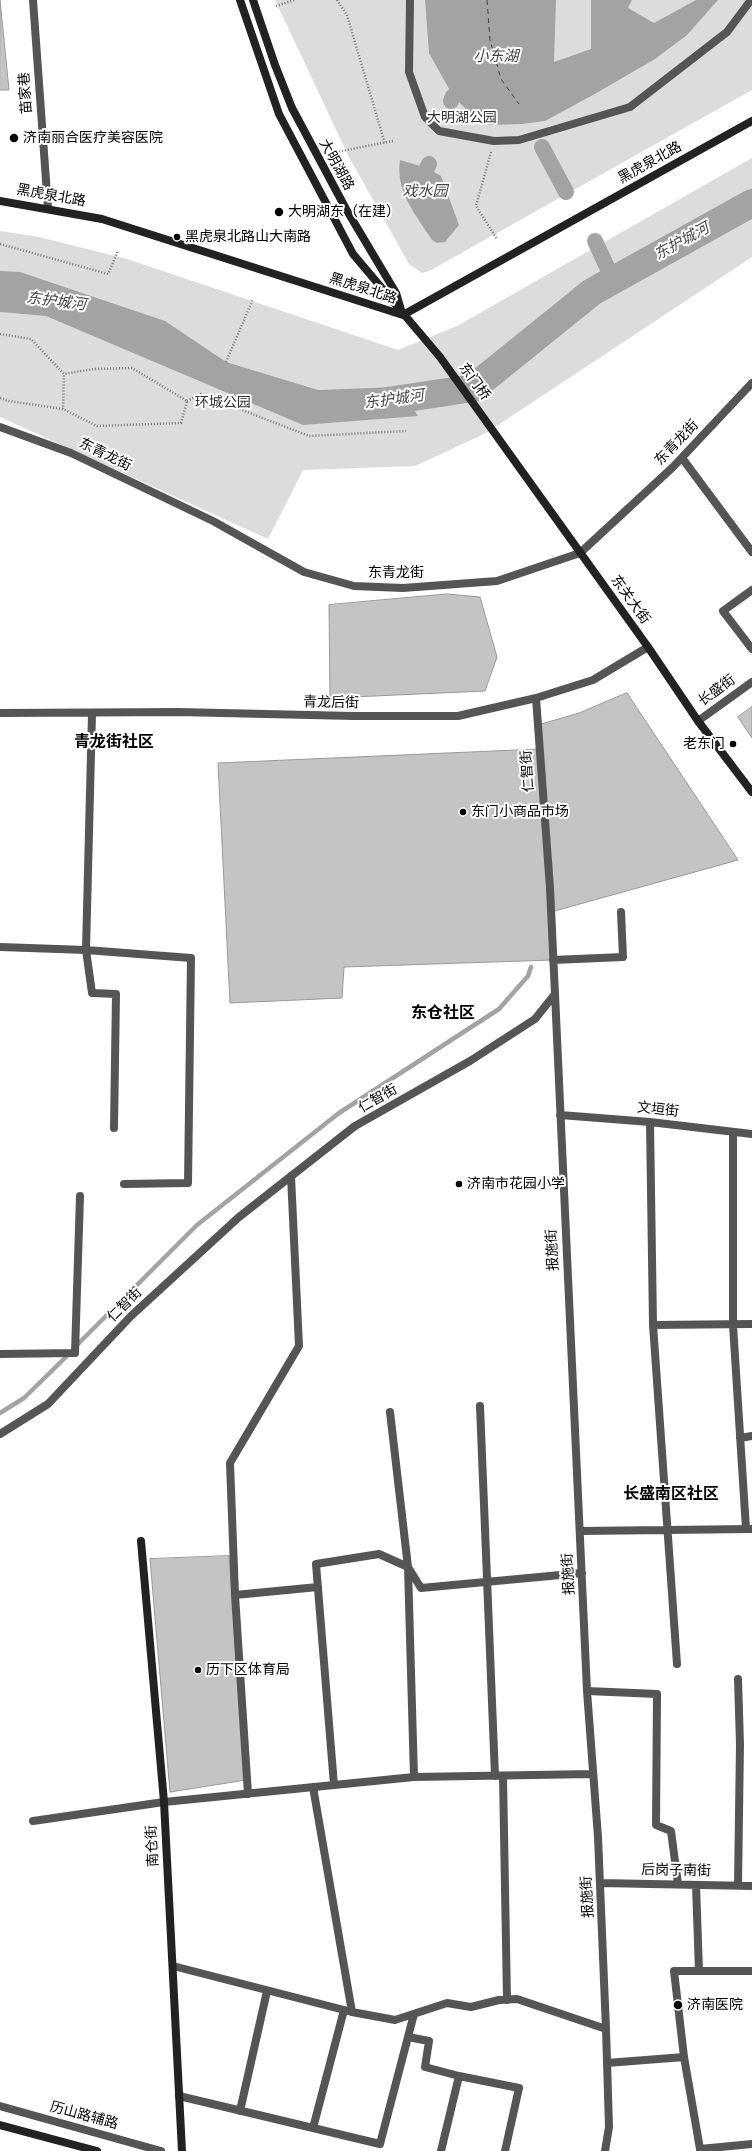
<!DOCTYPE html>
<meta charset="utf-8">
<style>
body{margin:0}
canvas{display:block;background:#fff}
</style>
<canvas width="752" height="2151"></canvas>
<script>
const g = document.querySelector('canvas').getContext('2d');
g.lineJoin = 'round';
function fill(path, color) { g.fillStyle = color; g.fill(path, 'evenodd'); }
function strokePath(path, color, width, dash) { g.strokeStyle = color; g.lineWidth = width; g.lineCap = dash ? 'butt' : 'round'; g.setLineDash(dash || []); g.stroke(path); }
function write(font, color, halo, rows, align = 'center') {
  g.font = font + ' "DM Sans","Noto Sans SC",sans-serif'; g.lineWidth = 4; g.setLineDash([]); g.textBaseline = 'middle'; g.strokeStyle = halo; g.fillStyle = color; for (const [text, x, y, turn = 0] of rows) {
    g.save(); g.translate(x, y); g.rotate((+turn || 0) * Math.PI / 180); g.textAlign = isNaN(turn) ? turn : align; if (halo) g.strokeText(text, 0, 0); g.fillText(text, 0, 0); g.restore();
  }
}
fill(new Path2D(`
 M275 0H752V90L431 270 422 273 409 264 349 157Z
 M752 158V257L486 433 415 466 303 470 268 539 0 417V231L39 237 127 259 398 350 457 326Z`), '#dcdcdc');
fill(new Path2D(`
 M425 0H556L554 62 591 49V0H632L628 8 654 23 696 0H718L687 35 655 59 593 95 545 121 522 124 489 125 477 120 453 96 429 53Z
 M400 160 427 168 441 176 459 225 445 242 437 243 432 240C416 215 395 191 400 160Z
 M0 271 20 272 165 321 226 362 318 390 399 387 418 416 303 425 46 316 0 312Z`), '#a3a3a3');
strokePath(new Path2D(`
 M76 1346 197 1225 339 1113 499 1009 528 976 531 967
 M0 1413 24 1398 70 1353`), '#a3a3a3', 4.5);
strokePath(new Path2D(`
 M451 101 453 96
 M542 147 566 192
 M427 168 429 164
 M595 241 613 280`), '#a3a3a3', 16);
strokePath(new Path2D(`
 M368 404 473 388 592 292 752 203`), '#a3a3a3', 28);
strokePath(new Path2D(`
 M487 0 490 40 501 79 519 104`), '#444', 1, [5, 4]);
const building = new Path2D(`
 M0 0 9 90H0Z
 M447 594 480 597 497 657 485 691 330 698 329 605Z
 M627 693 738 860 551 912 553 960 344 967 342 998 230 1003 218 763 539 749 538 725 579 713Z
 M752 707V738L738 717Z
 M229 1556 246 1780 170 1792 150 1559Z`);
fill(building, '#c4c4c4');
strokePath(building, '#999', 1);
strokePath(new Path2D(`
 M337 0 347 15 385 144
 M276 6 294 0
 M336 152 393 141
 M491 152 476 206 497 239
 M0 244 108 274 118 251
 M0 334 31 339 64 374 63 409
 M226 362 253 299
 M0 398 9 401 63 409 97 426 181 423 187 401 132 368 94 369 64 374
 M187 401 201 394 309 436 406 431`), '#777', 2.5, [1, 2]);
strokePath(new Path2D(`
 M410 0 409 72 425 117 439 131 494 141 519 140 630 107 727 32 751 0
 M0 2106 161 2151`), '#555', 8);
strokePath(new Path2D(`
 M33 0 48 208
 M0 427 71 453 213 521 304 572 354 586 403 588 497 581 580 553 673 467 752 383
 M682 458 752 552
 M752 590 723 611 752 649
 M0 713 179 712 353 716H458L536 698 593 680 648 647
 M698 721 752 682
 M0 947 86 950 92 714
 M553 960 623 957 621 912
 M555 994 587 1691 598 1837 606 2029 609 2127 605 2151
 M560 1115 650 1122 752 1134
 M650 1122 653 1325 677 1664
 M114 1128 116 994 92 993 86 950 191 958 188 1183 124 1184
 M733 1132V1325L746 1529
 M653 1325 752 1324
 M0 1354 75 1353 80 1196
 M480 1406 495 1776
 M390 1412 408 1567 414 1777
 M0 1434 48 1404 131 1316 239 1217 355 1126 470 1061 535 1019 555 994 550 888 536 698
 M740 1438 752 1436
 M580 1531 752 1529
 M235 1595 230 1463 299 1346 291 1176
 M738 1679 740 1744 738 1885
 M587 1691 657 1694 656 1825 671 1831 678 1884
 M503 1776 507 2000
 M334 1785 316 1564 379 1554 408 1567 421 1588 582 1573
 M313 1787 352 2012
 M248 1794 235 1595 318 1587
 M33 1821 164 1802 414 1777 593 1774
 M600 1883 752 1886
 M696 1885 699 1971
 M173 1966 352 2012 395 2020 447 2003 471 2007 499 2000 517 1999 606 2029
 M408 2037 429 2041 425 2067 459 2076
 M684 2057 700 2149
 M607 2063 684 2057 674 1971H752
 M179 2096 380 2144 414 2014
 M240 2111 267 1991
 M313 2128 344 2010
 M441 2151 459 2076 519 2088 505 2151
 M700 2151V2149L752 2144`), '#555', 8);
strokePath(new Path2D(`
 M240 0 279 114 353 254 440 357 648 647 698 721 752 792
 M253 0 275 65 292 108 346 209 396 293 401 310
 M0 201 102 219 403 315 752 121
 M141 1541 164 1802 182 2151
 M0 2125 97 2151`), '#222', 8);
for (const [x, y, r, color] of [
 [14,138,5,"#000"],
 [279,212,5,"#000"],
 [177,237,4,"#000"],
 [733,744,4,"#000"],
 [463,812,4,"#000"],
 [459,1184,4,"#000"],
 [198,1670,4,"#000"],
 [678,2005,5,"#000"]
]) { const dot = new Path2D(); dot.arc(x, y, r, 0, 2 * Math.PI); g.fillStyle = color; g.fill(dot); strokePath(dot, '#fff', 1.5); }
write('14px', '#000', '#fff', [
 ["苗家巷",26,93,-94],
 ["黑虎泉北路",650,163,-29],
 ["大明湖路",336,165,61],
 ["黑虎泉北路",51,196,10],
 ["黑虎泉北路",363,289,18],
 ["东门桥",474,382,54],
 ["东青龙街",677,443,-46],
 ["东青龙街",105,455,26],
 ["东青龙街",396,573],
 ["东关大街",630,600,54],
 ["长盛街",717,691,-36],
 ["青龙后街",331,703,1],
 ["仁智街",528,771,-94],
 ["仁智街",378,1099,-30],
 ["文垣街",658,1110,6],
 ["报施街",553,1250,-93],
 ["仁智街",125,1305,-45],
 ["报施街",569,1574,-93],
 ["南仓街",153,1846,-93],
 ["后岗子南街",676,1871,1],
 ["报施街",588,1897,-93],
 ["历山路辅路",84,2116,15]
]);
write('14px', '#333', '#fff', [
 ["大明湖公园",462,118],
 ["环城公园",223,403]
]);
write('14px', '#000', '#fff', [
 ["济南丽合医疗美容医院",23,138],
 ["大明湖东（在建）",288,212],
 ["黑虎泉北路山大南路",185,237],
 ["老东门",725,744,"right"],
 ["东门小商品市场",471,812],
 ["济南市花园小学",467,1184],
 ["历下区体育局",206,1670],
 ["济南医院",687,2005]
], 'left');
write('italic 15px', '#444', '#fff', [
 ["小东湖",496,57],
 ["戏水园",425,192],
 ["东护城河",682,242,-29],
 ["东护城河",56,302,7],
 ["东护城河",394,400,-8]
]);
write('bold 16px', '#000', '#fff', [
 ["青龙街社区",114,743],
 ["东仓社区",443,1014],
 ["长盛南区社区",671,1495]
]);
</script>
